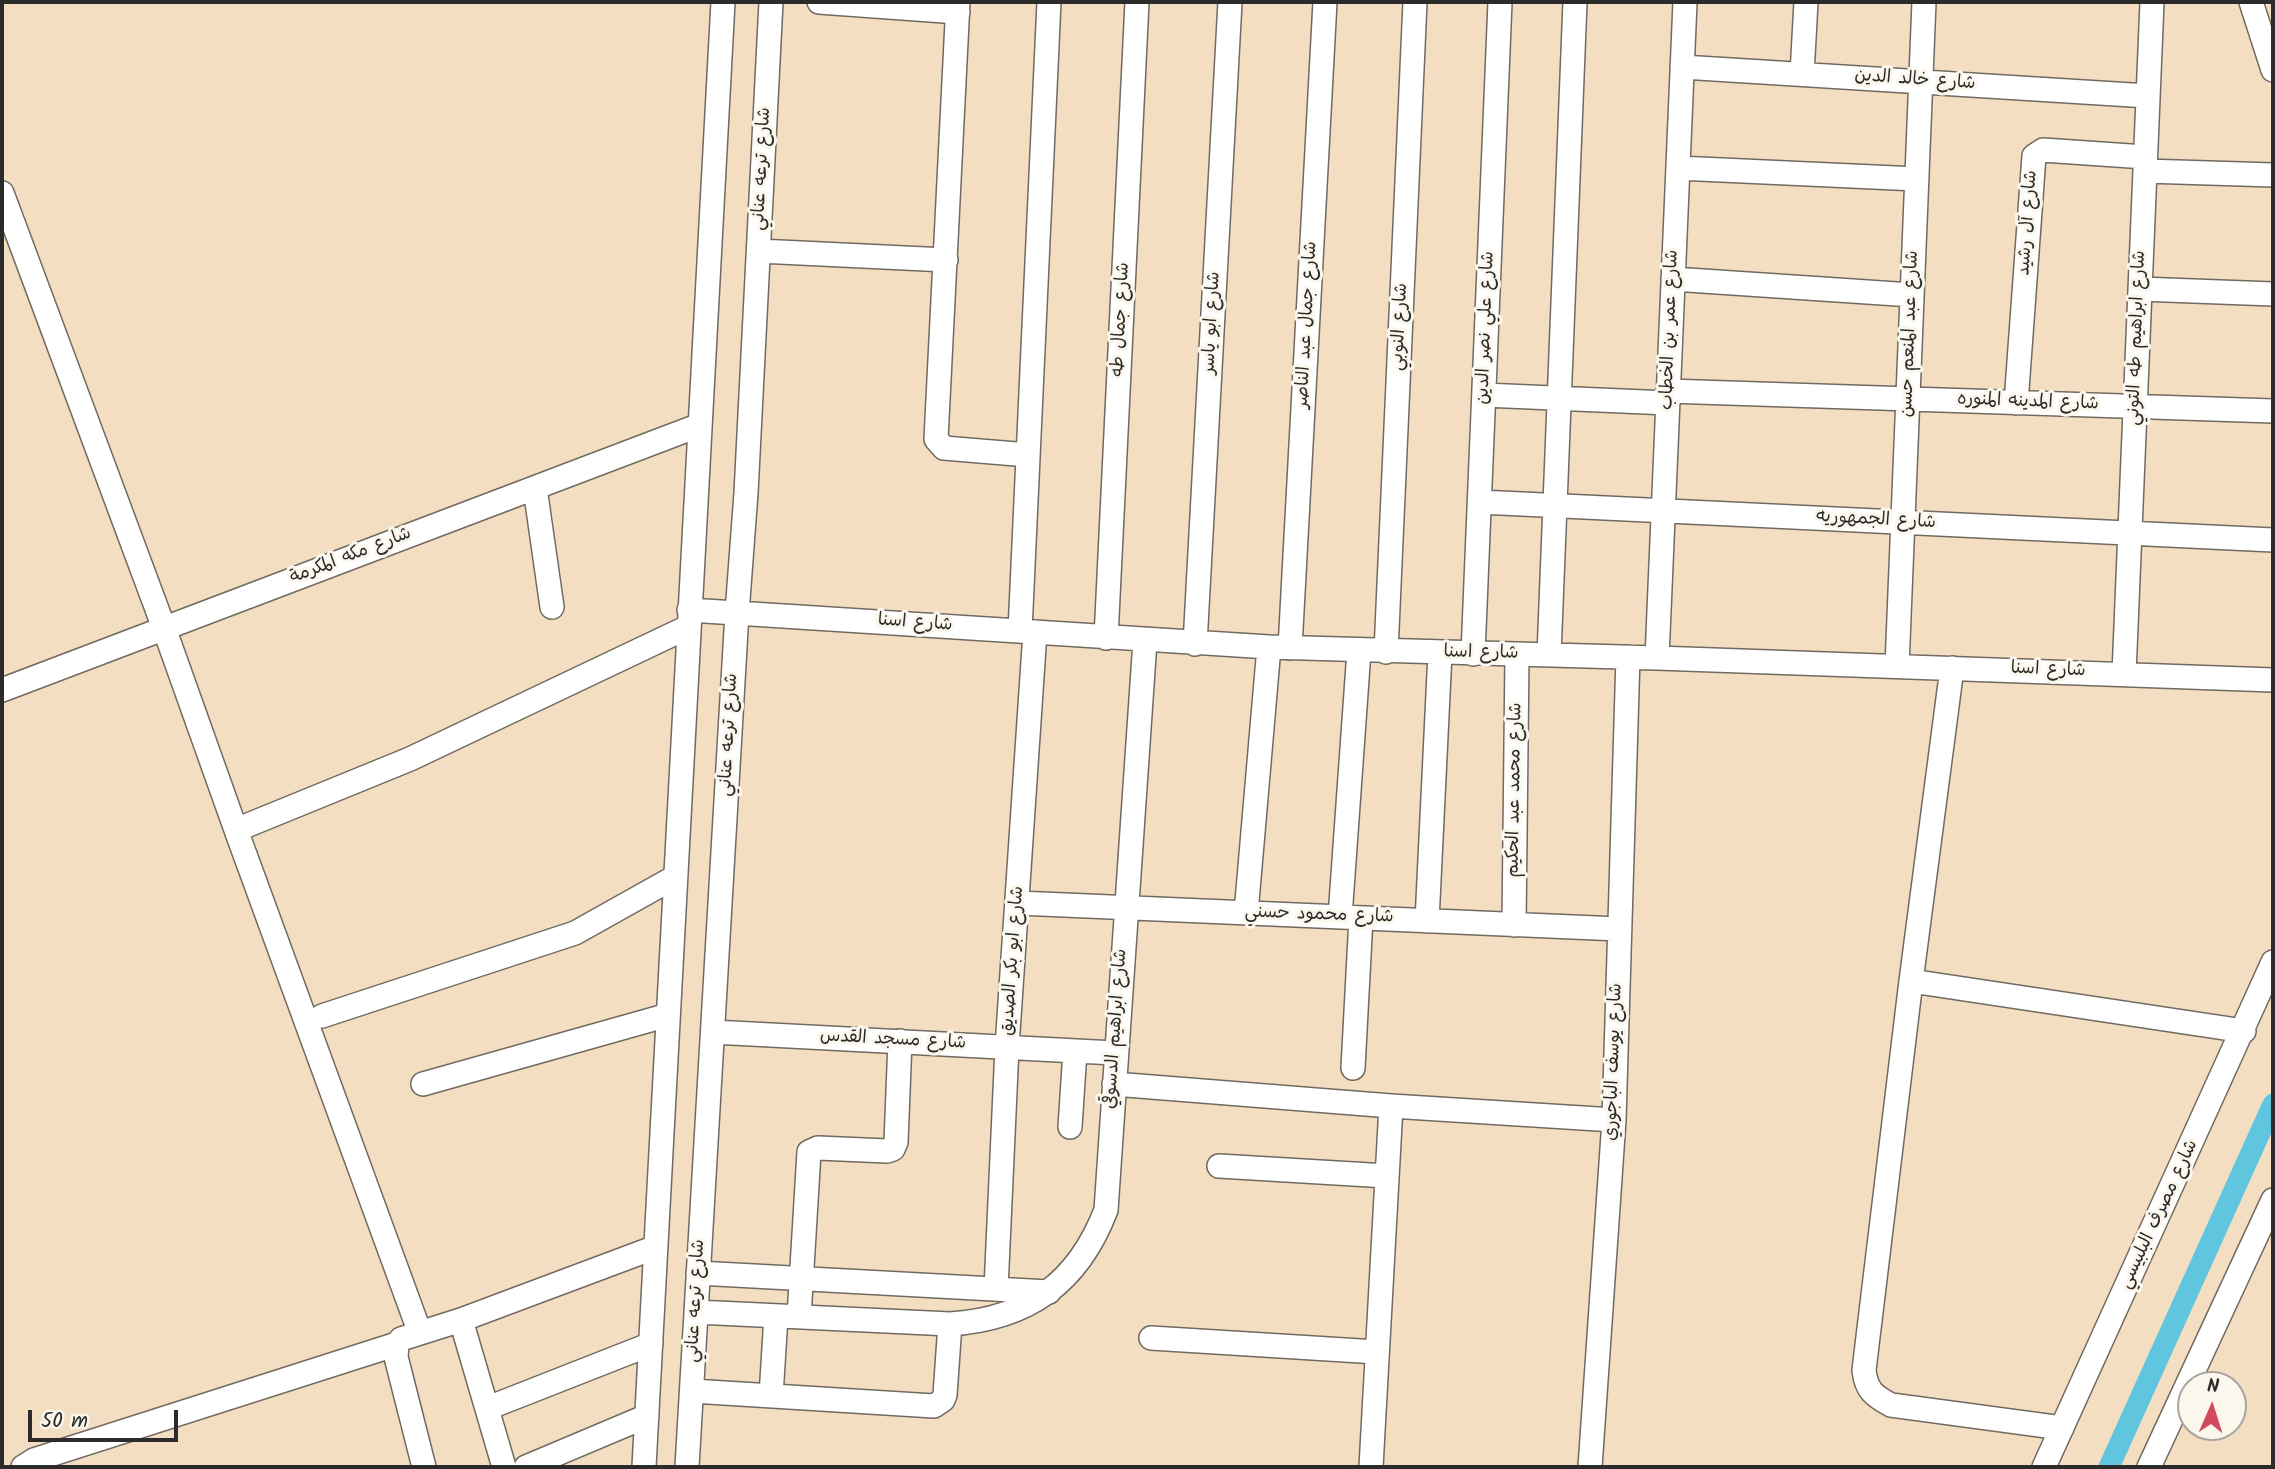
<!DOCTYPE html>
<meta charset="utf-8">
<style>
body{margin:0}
#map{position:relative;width:2275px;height:1469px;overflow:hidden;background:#f4dec1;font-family:Kalam,sans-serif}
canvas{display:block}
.frame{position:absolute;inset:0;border:4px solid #2b2b2b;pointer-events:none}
.north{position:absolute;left:2177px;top:1371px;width:70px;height:70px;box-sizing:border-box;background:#fbf7ec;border:2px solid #a8a59f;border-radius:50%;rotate:3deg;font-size:19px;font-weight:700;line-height:28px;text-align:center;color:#2b2b2b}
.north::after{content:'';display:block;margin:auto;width:24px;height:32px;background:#d1495b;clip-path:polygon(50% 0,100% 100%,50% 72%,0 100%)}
.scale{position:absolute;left:28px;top:1410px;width:150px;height:32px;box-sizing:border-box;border:4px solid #2b2b2b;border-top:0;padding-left:9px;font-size:21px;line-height:24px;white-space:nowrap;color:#2b2b2b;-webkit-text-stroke:5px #fbf7ec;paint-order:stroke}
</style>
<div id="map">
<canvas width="2275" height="1469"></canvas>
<div class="frame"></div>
<div class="north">N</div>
<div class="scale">50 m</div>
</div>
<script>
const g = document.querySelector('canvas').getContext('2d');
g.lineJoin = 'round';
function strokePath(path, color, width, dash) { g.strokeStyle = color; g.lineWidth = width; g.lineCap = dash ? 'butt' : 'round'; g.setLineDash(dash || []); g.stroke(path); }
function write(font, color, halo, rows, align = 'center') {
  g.font = font + ' Kalam,"Playpen Sans Arabic",sans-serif'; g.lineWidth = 6; g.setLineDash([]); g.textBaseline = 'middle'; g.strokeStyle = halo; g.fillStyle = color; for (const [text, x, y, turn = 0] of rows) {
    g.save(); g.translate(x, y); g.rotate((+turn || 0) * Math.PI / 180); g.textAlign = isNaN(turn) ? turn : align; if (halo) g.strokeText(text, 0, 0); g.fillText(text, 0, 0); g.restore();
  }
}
strokePath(new Path2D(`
 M2109 1467 2273 1104`), '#60c5de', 21);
const minor = new Path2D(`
 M819 2 958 12
 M958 2 936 439 944 448 1028 455
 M2251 2 2273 70
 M1682 67 2148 96
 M1802 74 1806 2
 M1678 168 1917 179
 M2145 171 2273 175
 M2 193 164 628 236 830 410 759 688 627
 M759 251 946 260
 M1673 279 1912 295
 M2140 289 2273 294
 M1668 391 2273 411
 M1484 395 1668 403
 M2016 403 2034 156 2043 150 2145 157
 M535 488 552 607
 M1480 502 2273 540
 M689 610 1269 647 1657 658 2273 680
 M1020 631 1049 2
 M1106 638 1137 2
 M1195 644 1230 2
 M1290 648 1325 2
 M1386 652 1415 2
 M1473 654 1500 2
 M1549 655 1575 2
 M1657 658 1685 2
 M1897 666 1924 2
 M1952 668 1911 981 1864 1370C1866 1390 1874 1396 1891 1405L2062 1428
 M2124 674 2152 2
 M2 690 700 425
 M236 830 420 1333
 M1018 903 1619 929
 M1246 913 1269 647
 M1340 917 1359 651
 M1427 921 1440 653
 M1514 925 1517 655
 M1911 981 2244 1031
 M322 1016 575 933 675 877
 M713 1032 1115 1053
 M1353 1068 1361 918
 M423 1084 668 1015
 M1114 1084 1391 1106 1614 1120
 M1070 1127 1075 1051
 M1219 1166 1387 1176
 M698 1273 1049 1292
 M996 1289 1007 1047 1035 632
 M696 1312 950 1324C1028 1319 1078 1283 1106 1210L1145 641
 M799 1317 809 1152 818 1148 887 1151 893 1149 896 1142 900 1041
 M461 1320 504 1467
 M1151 1338 1377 1352
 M692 1391 934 1406 943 1400 945 1395 950 1324
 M771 1396 776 1316
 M488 1408 651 1344
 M23 1467 34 1460 397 1344
 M424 1467 396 1357 397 1344 401 1339 461 1320 656 1247
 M526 1467 647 1416
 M644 1467 723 2
 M687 1467 737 613 746 493 771 2
 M1371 1467 1391 1106
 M1590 1467 1614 1120 1628 657
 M2044 1467 2273 962
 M2149 1467 2273 1200`);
strokePath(minor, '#716a60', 26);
strokePath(minor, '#fff', 23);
write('18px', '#2b2b2b', '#fbf7ec', [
 ["شارع خالد الدين",1915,81,4],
 ["شارع ترعه عناني",763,169,-87],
 ["شارع آل رشيد",2029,223,-86],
 ["شارع جمال طه",1122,320,-87],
 ["شارع ابو ياسر",1213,323,-87],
 ["شارع جمال عبد الناصر",1308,325,-87],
 ["شارع النوبي",1401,327,-87],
 ["شارع علي نصر الدين",1487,328,-88],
 ["شارع عمر بن الخطاب",1671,330,-88],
 ["شارع عبد المنعم حسن",1911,334,-88],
 ["شارع ابراهيم طه التوني",2138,338,-88],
 ["شارع المدينه المنوره",2028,403,2],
 ["شارع الجمهوريه",1876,521,3],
 ["شارع مكه المكرمة",351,557,-21],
 ["شارع اسنا",915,624,4],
 ["شارع اسنا",1481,654,1],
 ["شارع اسنا",2048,671,2],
 ["شارع ترعه عناني",730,735,-87],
 ["شارع محمد عبد الحكيم",1516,790,-89],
 ["شارع محمود حسني",1319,916,2],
 ["شارع ابو بكر الصديق",1014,961,-86],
 ["شارع ابراهيم الدسوقي",1117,1029,-86],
 ["شارع مسجد القدس",893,1041,3],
 ["شارع يوسف الباجوري",1615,1062,-88],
 ["شارع مصرف البلبيسي",2160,1215,-65],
 ["شارع ترعه عناني",697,1301,-87]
]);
</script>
